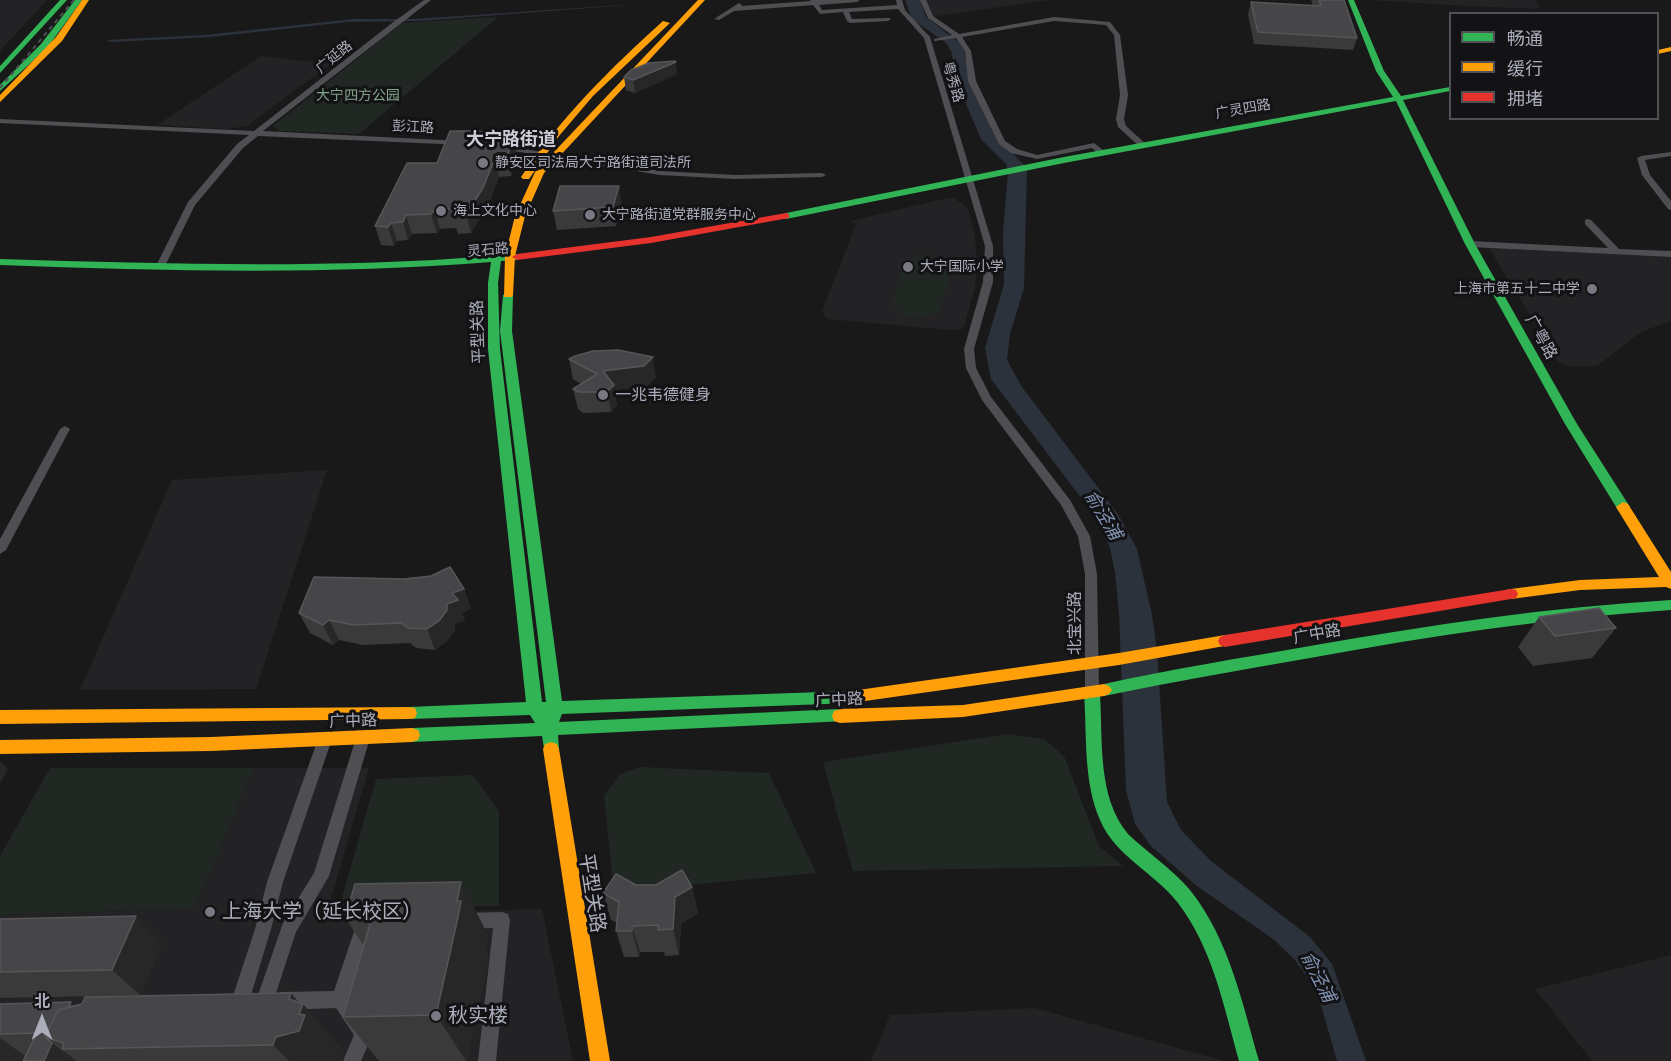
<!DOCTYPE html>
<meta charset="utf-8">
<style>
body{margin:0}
#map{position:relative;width:1671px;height:1061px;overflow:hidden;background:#191919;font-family:"Asap Condensed","Noto Sans SC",sans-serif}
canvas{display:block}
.legend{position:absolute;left:1449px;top:12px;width:210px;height:108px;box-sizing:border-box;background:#131315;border:2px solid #505157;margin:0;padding:8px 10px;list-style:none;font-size:18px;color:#abadba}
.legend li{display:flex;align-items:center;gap:12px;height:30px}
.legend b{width:30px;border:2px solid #505157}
.north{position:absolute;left:12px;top:989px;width:60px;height:60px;-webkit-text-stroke:4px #131315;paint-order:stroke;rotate:0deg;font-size:16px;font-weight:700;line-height:24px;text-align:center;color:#abadba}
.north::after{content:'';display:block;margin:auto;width:21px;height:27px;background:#abadba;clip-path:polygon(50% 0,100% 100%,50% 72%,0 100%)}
</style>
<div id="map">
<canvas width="1671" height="1061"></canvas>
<ul class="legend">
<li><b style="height:8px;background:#30b455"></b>畅通</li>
<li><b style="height:8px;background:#ff9f0a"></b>缓行</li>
<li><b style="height:8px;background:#e5322d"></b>拥堵</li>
</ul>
<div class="north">北</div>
</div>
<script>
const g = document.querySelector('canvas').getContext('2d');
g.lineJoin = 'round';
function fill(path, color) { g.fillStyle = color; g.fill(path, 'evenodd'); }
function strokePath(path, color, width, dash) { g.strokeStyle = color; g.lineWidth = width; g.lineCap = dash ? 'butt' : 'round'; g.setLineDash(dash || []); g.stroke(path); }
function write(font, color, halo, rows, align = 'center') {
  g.font = font + ' "Asap Condensed","Noto Sans SC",sans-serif'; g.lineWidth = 6; g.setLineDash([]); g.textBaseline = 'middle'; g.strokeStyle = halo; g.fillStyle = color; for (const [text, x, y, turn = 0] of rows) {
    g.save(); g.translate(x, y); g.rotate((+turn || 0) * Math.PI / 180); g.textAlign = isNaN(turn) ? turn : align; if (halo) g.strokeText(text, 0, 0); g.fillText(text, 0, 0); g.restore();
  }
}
fill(new Path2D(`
 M0 0H47L0 51Z
 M924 0H1049L930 17Z
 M1368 0H1536L1539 9 1466 6Z
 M261 56 331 64 247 126 227 129 157 125Z
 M947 198H954L968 208 975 236 977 261 975 288 963 329 949 330 827 319 822 312 856 224 851 221Z
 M1489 248 1671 257V321L1641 332 1597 366H1568L1559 363Z
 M327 470 256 689 80 690 172 480Z
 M254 768H369L326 915 542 909 573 1061H0V915L195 909Z
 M1671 955V1061H1592L1535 989Z
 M1035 1008 1224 1061H871L890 1015Z`), '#232325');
fill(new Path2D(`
 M498 17 359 134 279 131 273 126 402 23Z
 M921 255C962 256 947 281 941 309 927 321 903 322 893 304 898 284 898 259 921 255Z
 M1008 734 1044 739 1064 756 1099 846 1123 866 853 871 823 762Z
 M639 767 769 773 816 873 614 892 604 796 619 775Z
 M50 768H254L195 909 0 915V856Z
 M473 775 499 811V906L339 908 376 779Z`), '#212823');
fill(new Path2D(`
 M905 0H920L926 17 964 46 966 62 994 134 1027 168 1024 288 1010 334 1007 360 1022 387 1118 514 1137 549 1152 615 1157 651 1167 802 1181 830 1211 861 1310 937 1332 964 1366 1061H1337L1321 1005 1310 981 1295 960 1273 939 1197 886 1151 846 1135 824 1126 790 1119 613 1115 572 1110 548 1094 515 991 379 985 348 1004 284 1003 233 1008 171 1006 164 981 139 954 76 952 53 946 43 912 19Z
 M654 3 420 21 348 22 210 37 111 42 106 40 205 35 353 19H414Z
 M655 387H679L678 397H627V393Z`), '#2c323b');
fill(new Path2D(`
 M424 0H431L263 131 461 141 465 143 464 145 258 136 243 148 195 205 164 268 161 269 156 266 188 202 237 144 249 135 0 123V119L254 131 392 23Z
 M810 0H860L857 2 819 5 822 10 897 5 896 0H902L905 10 930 37 993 246V282L974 349 976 368 991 397 1070 500 1090 536 1097 574 1099 693 1097 697 1092 699 1087 697 1085 693V574L1078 536 1061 505 982 400 966 368 964 349 983 282 985 246 924 38 898 9 849 12 852 19 890 18 891 19 888 21 850 23 847 21 843 12 820 14 813 5 734 11 719 20 714 19 739 3 742 5 741 6 811 1Z
 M920 0H926L933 16 959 34 1054 17 1110 22 1120 35 1128 95 1124 119 1126 126 1147 145 1140 147 1118 127 1116 119 1120 95 1114 35 1106 25 1054 21 962 37 971 51 976 81 1005 141 1017 149 1037 155 1094 143 1107 153 1100 155 1092 148 1037 159 1011 153 999 144 968 81 965 51 956 38 934 41V39L952 35 928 18Z
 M499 145 660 171 735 175 822 173 826 175 822 177 735 179 660 175 502 149H499Z
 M1671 152V156L1645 160 1650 175 1671 201V210L1668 209 1642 175 1637 158 1641 156Z
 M1588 219 1591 220 1619 249 1671 251V257L1470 247 1466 244 1470 241 1608 248 1585 224V220Z
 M65 426 70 429 6 550 0 554V539L60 429Z
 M363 732 368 734 370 738 329 876 296 932 274 999 276 995 282 992 334 991 358 920 364 918 370 920 372 926 349 997 373 1034 361 1061H343L354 1035 336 1008 282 1010 276 1007 274 1001 271 1007 265 1010 259 1007 256 1001 283 923 314 873 356 738 358 734Z
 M325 733 330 735 332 739 283 882 271 929 251 995 256 1002 253 1008 247 1011 234 1008 231 1002 255 929 267 882 318 739 320 735Z
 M502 912 508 914 510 920 496 1061H478L493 928 465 929 459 927 457 921 459 915 465 913Z`), '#4f4f53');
fill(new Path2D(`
 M60 0H67L0 73V66Z
 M75 0H82L47 48 0 91V85L41 44Z
 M1348 0H1354L1384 71 1401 96 1450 87V91L1403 100 1475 244 1577 424 1630 507 1628 510H1618L1565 424 1465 244 1396 101 1064 163 786 219 781 216 786 213 1064 157 1393 97 1376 71Z
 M498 247 503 250 502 255 517 254 522 257 517 260 501 261 498 283 500 349 542 702H546L500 331 503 295 508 292 513 295 512 331 562 701 851 691 856 693 859 697 856 701 851 703 562 714 559 722 840 709 846 711 848 716 846 721 558 735 559 749 557 754 551 756 545 754 542 736 412 742 406 740 404 735 406 730 412 728 535 723 530 715 409 719 403 718 401 713 403 708 409 707 526 702 488 349V283L491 262C328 275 164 271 0 265V259C164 264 328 269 492 256L493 250Z
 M1671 600V610C1549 618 1430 636 1310 658 1241 670 1172 682 1104 696L1100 695C1103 740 1097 797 1128 834 1148 853 1172 869 1190 890 1229 939 1242 1002 1259 1061H1239C1224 1007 1213 949 1178 903 1155 873 1115 856 1100 820 1083 781 1087 735 1084 693L1087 689 1092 687 1097 688 1104 684C1172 669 1241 658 1310 646 1430 625 1550 607 1671 600Z`), '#30b455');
fill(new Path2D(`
 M82 0H89L62 41 0 102V95L56 37Z
 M698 0H705L544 173 525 216 515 256 513 295 512 297H504L505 256 515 216 535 172Z
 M663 21 670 23 593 96 559 136 529 179H523L521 177C561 117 610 69 663 21Z
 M1671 47V51L1658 54V50Z
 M1623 502 1628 504 1671 572V589L1666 587 1580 590 1511 599 1506 598 1504 594 1506 590 1511 589 1580 580 1659 577 1616 507Z
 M1225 635 1230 637 1232 641 1230 645 1119 665 851 703 846 701 843 697 846 693 851 691 1119 653Z
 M1104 684 1109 686 1112 690 1109 694 1104 696 963 717 840 723 834 721 832 716 834 711 840 709 963 705Z
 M409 707 415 708 417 713 415 718 409 719 0 724V710Z
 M412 728 418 730 420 735 418 740 412 742 211 751 0 754V740L211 737Z
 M551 742 557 744 559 749 610 1061H590L543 749 545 744Z`), '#ff9f0a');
fill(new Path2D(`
 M786 213 789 214V218L651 243 517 260 512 257 517 254 651 237Z
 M1511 589 1516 590 1518 594 1516 598 1511 599 1225 647 1220 645 1218 641 1220 637 1225 635Z`), '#e5322d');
strokePath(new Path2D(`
 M0 88 74 0`), '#4e5053', 2, [4.5, 4]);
fill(new Path2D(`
 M1311 0H1344L1357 38 1353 50 1254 44 1248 14 1251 2 1313 6Z
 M677 74 635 93 626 90 624 77Z
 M517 156 511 176 499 177 487 207 471 233 458 234 456 228 440 229 437 233 412 234 408 240 397 241 394 246 381 245 375 226 437 163Z
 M622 205 616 226 557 230 553 211Z
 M569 359 656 377 647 386 614 390 617 405 611 412 583 413 578 409 573 389 581 384 573 379Z
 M464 589 471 609 462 613 465 620 455 624V630L447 641 435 650 416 648 410 643 363 645 339 640 333 645 310 633 299 613Z
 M1539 617 1616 628 1592 658 1533 666 1518 647Z
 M355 884 488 935 485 949 488 954 486 969 467 1061H379L343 1017 364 946 345 918Z
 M692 887 698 913 681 924 679 955 665 956 664 952H640L639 957H624L616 931 617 923 611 920 603 893Z
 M0 919 162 942 140 995 0 998Z
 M299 1002 344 1052 342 1059 344 1061H0V1004L75 1005Z`), '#3a3a3b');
fill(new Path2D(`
 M676 62 677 74 635 93 633 80Z
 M513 138 517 156 511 176 507 158Z
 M495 158 499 177 487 207 471 233 466 214Z
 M619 186 622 205 616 226 613 207Z
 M435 210 440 229 437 233 431 214Z
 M406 215 412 234 408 240 403 222Z
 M391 223 397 241 394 246 388 227Z
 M653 357 656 377 647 386 614 390 617 405 611 412 603 371Z
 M464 589 471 609 462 613 465 620 455 624V630L447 641 435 650 427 629 452 593Z
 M329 620 339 640 333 645 323 625Z
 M0 761 8 769 0 783Z
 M461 882 488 935 485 949 488 954 486 969 467 1061H466L436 1015 457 901Z
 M692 887 698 913 681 924 679 955 673 929 675 897Z
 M136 916 162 942 140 995 112 970Z
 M632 926 640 952 639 957 632 931Z
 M291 993 302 1006 303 1004 344 1052 342 1059 344 1061H289L273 1045Z
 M0 1038 28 1058 26 1061H0Z
 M52 1043 77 1061H44Z`), '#272727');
const building = new Path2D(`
 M1319 0H1344L1357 38 1258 32 1251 2 1321 6Z
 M675 61 676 62 633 80 624 77 631 70 649 63Z
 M450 131H478L513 138 507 158H495L483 188 466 214 453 215 452 209 435 210 431 214 406 215 403 222 391 223 388 227 375 226 407 163H437Z
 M560 186H619L613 207 553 211Z
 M618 350 653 357 644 366 603 371 614 385 607 392H579L573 389 597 374 569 359 575 356 593 351Z
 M450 567 464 589 452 593 458 600 447 604V610L439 621 427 629 408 628 401 623 353 625 329 620 323 625 299 613 314 577 404 579 431 576Z
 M1599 608 1616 628 1555 636 1539 617Z
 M682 870 692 887 675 897 673 929 658 930V925L632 926V931H616L619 902 603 893 616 874 636 885H656Z
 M461 882 457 901H461L458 917 436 1015 343 1017 372 917 345 918 355 884Z
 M136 916 112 970 0 972V919Z
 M291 993 289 999 303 1004 299 1014 305 1015 299 1031 276 1037 273 1045 62 1049 64 1043 45 1037 58 1010 82 1004 85 997Z
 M71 1002 69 1007 58 1010 45 1037 52 1043 44 1061H23L37 1033 0 1034V1004Z`);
fill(building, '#464648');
strokePath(building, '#56565a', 1.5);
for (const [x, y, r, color] of [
 [483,163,6,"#787982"],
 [441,211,6,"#787982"],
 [590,215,6,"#787982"],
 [908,267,6,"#787982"],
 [1592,289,6,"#787982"],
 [603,395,6,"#787982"],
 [210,912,6,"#787982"],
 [436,1016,6,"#787982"]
]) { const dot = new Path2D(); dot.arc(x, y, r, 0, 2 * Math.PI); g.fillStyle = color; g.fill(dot); strokePath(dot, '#131315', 2); }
write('14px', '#abadba', '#131315', [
 ["广延路",334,57,-39],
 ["粤秀路",953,82,73],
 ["广灵四路",1243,109,-10],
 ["彭江路",413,127,3],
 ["灵石路",488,250,-5]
]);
write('14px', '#82a489', '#131315', [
 ["大宁四方公园",358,96]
]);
write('14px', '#abadba', '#131315', [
 ["静安区司法局大宁路街道司法所",495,163],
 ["海上文化中心",453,211],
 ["大宁路街道党群服务中心",602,215],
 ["大宁国际小学",920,267],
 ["上海市第五十二中学",1580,289,"right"]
], 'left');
write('16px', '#abadba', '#131315', [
 ["平型关路",478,332,-92],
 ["广粤路",1541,337,61],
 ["北宝兴路",1075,623,-90],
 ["广中路",1317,634,-10],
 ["广中路",839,700,-3],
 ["广中路",353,721,-2]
]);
write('16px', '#abadba', '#131315', [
 ["一兆韦德健身",615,395]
], 'left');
write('bold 18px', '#cccdd6', '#131315', [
 ["大宁路街道",511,139]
]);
write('italic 18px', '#8295b4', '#131315', [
 ["俞泾浦",1103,515,59],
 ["俞泾浦",1318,977,63]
]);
write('20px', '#abadba', '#131315', [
 ["平型关路",592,893,81]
]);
write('20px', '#abadba', '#131315', [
 ["上海大学（延长校区）",222,912],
 ["秋实楼",448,1016]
], 'left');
</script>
